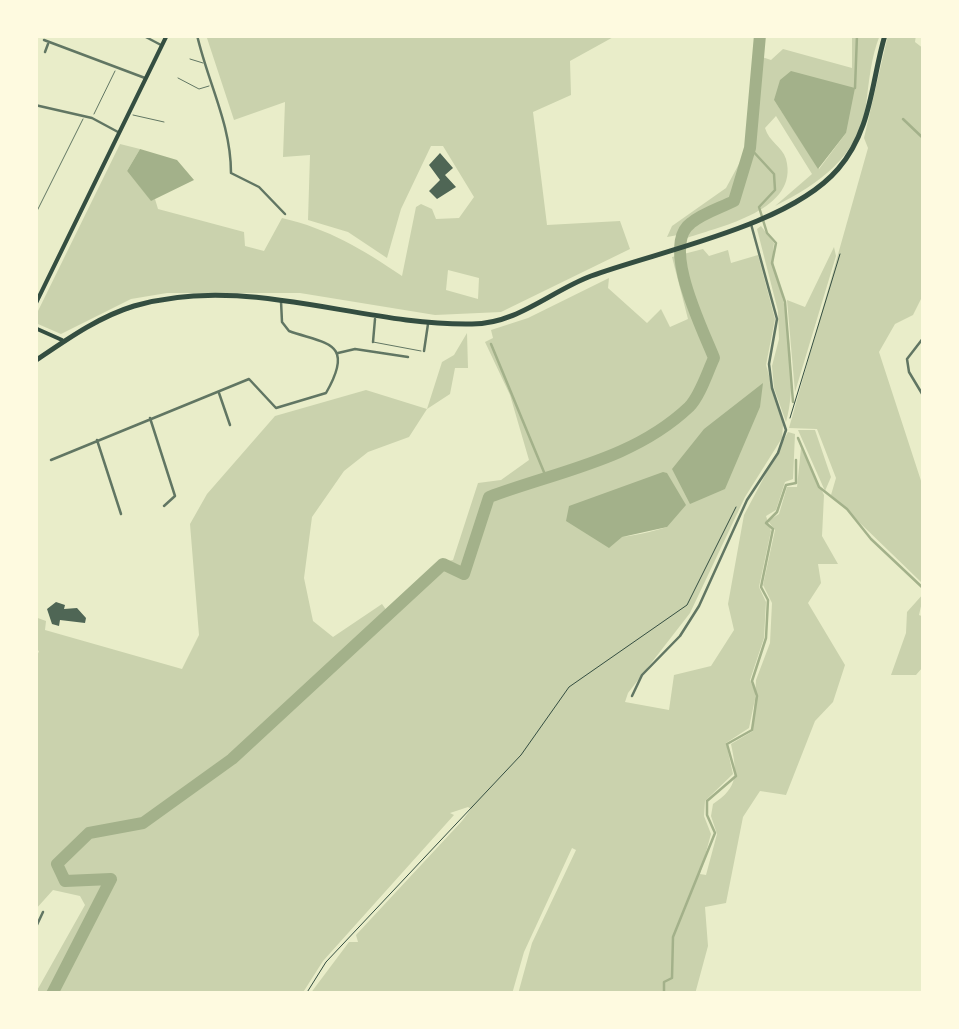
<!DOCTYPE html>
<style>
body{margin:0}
#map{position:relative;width:959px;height:1029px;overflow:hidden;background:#e9edc9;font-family:"Alegreya Sans",sans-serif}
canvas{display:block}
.frame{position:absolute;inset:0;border:38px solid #fefae0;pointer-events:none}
</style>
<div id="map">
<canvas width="959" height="1029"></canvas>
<div class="frame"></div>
</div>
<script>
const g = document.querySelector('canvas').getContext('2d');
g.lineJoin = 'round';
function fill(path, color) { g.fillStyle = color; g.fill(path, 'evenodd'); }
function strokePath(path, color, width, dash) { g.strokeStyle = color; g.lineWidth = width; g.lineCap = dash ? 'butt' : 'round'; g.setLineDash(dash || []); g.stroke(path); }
fill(new Path2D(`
 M206 35H617L570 61 571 95 533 112 547 225 620 221 630 249 501 312 435 315 300 293H167L131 299 61 334 38 324 36 315 120 144 140 149 127 171 151 200 155 199 158 209 244 232 245 246 264 251 282 218C329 229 362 249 402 276L416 207 421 204 432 209 436 219 459 218 474 197 443 146H431L401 209 387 258 348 232 308 220 310 155 283 157 285 102 234 120ZM448 270 479 278 478 299 446 290Z
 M852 35H880C871 57 869 81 866 105 858 157 819 184 775 206L812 174 776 116 765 128C769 142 782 146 786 159 800 210 721 226 687 238L690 226 738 204 752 158 759 56 771 60 783 49 852 68ZM774 100 846 133 819 169Z
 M888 35H916L915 42 924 49V293L913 315 895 324 879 352 924 490 921 582 831 495 836 478 817 429 789 428 868 148 864 138Z
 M747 149 732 199 686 221 678 235 667 237 672 226 726 188Z
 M761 226 774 243C770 268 779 281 784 304 790 338 796 389 786 422L774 388 772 366 779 339 778 311 757 229Z
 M834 247 836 256 795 392 787 300 805 307Z
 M703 249 709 256 728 250 731 263 758 255 775 319 766 365 783 425 782 438 745 497 690 613 628 693 625 702 669 710 674 675 711 666 734 630 728 604 744 515 788 432 795 434 793 479 785 482 776 510 766 516 771 531 759 587 766 602 764 638 750 680 756 694 749 728 726 743 733 774 705 801 704 816 711 834 700 874 706 875 717 834 711 816 713 804C739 787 737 773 731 744L753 731 756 680 770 643 772 603 763 585 775 530 768 521 779 514 787 487H797L801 448 824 495 822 536 838 564H818L821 583 808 603 845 665 833 702 815 721 786 795 760 791 743 817 726 903 705 907 708 946 695 994H518L532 943 576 850 572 848 524 952 512 994H310L349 942H358L356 935 462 821 471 809 468 807 450 813 454 815 323 961 302 994H35L85 905 80 896 53 890 35 910V661L39 651 35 649V617L46 621 45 630 182 669 199 635 190 524 207 494 275 416 366 390 427 409 442 362 454 355 467 333 468 368H455L450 394 427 409 409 437 368 452 344 471 312 517 304 578 313 621 333 637 382 604 387 611 442 562 453 560 478 483 501 480 529 460 510 395 485 342 493 338 491 330 528 318 609 278 608 288 647 323 661 309 670 327 688 319 672 257ZM577 525 667 527C640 535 600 546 577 525Z
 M798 430H815L831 477 825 491Z
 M924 593 919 615 924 617 922 668 916 675H891L906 633 907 612Z`), '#cad2ad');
fill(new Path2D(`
 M791 71 855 88 846 133 818 169 774 100 780 80Z
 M140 149 177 160 194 180 151 201 127 171Z
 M763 383 760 407 725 489 690 504 672 469 704 429Z
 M663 472 667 473 686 505 667 527 622 537 609 548 566 521 569 506Z`), '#a3b18a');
strokePath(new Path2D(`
 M855 88 857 35
 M903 119 924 139
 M750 148 774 174 775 190 759 207 767 233 776 243 772 263 785 302 793 402
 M491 344 546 477
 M798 438 819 487 847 509 871 539 924 589
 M664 994V982L672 978 673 937 715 833 707 815V801L736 776 727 744 752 730 757 696 752 681 766 638 768 600 761 587 773 529 766 523 777 512 786 485 796 483V460`), '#a3b18a', 2.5);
strokePath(new Path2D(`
 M52 994 111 879 65 881 57 864 89 833 143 823 232 759 443 564 464 574 489 497C558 471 633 460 689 407 700 396 707 373 714 358 703 330 660 245 691 223 703 213 720 208 734 201L750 148 760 35`), '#a3b18a', 12);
fill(new Path2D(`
 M440 153 453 168 445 175 456 187 437 199 429 191 440 180 429 165Z
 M56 602 65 605 64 609 77 608 86 618 85 623 60 620 59 626 52 624 47 609Z`), '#4f6655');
strokePath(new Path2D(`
 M790 418 840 254
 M306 994 326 962 521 755 569 687 687 605 736 507`), '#344e41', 1);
strokePath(new Path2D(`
 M190 59 203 63
 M178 78 199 89 209 86
 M94 114 115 71
 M133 115 164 122
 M35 215 83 119
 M373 342 421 351`), '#617663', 1);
strokePath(new Path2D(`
 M142 35 161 45
 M197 35C208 83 231 124 231 173L259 187 285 214
 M44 40 145 78
 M45 52 48 44
 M35 105 92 118 118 132
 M373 342 375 319
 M424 351 428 324
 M338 353 355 349 408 357
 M219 393 230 425
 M924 397 909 372 907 359 924 337
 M150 418 175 496 164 506
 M97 440 121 514
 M51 460 249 379 276 408 326 393C356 341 325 344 289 331L282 322 281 301
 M632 696 642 675 680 636 699 606 747 500 778 453 786 430 772 388 769 364 777 319 751 224
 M35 929 43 912`), '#617663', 2.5);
strokePath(new Path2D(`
 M35 305 167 35
 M35 328 62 340`), '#344e41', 4);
strokePath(new Path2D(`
 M35 361C66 340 98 317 134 306 246 273 360 326 472 324 517 324 551 291 591 276 662 250 789 226 838 169 872 130 871 82 885 35`), '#344e41', 5);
</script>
